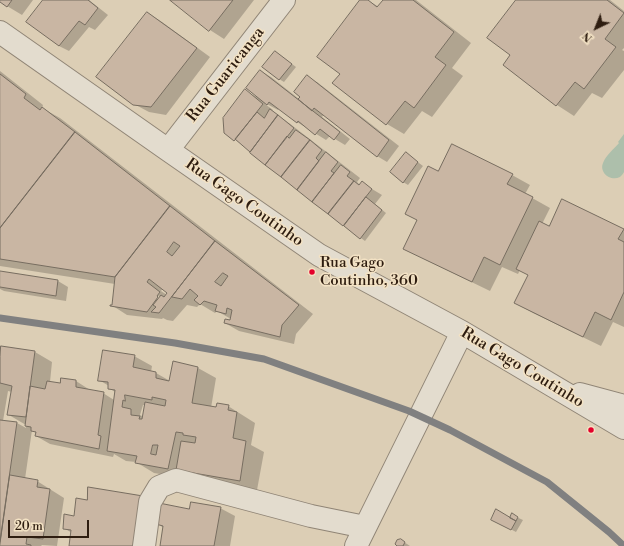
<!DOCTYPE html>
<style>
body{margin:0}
#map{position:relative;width:624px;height:546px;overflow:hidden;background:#dcceb5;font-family:"Libre Bodoni",serif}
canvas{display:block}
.north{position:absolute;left:576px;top:8px;width:40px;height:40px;-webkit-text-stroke:3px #f3e2c4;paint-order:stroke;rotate:223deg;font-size:11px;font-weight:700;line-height:16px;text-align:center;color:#2e1d10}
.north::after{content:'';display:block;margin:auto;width:14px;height:18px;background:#2e1d10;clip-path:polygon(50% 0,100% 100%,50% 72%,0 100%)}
.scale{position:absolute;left:8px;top:520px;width:81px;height:18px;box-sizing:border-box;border:2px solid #2e1d10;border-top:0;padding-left:5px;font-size:12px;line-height:14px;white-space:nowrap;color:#2e1d10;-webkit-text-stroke:3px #f3e2c4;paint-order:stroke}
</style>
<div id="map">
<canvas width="624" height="546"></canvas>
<div class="north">N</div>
<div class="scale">20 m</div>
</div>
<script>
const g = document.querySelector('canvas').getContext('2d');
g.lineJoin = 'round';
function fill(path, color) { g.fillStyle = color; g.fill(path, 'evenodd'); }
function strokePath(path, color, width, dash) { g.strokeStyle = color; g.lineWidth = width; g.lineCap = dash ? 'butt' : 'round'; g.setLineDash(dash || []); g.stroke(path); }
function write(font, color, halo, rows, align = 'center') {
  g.font = font + ' "Libre Bodoni",serif'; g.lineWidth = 3; g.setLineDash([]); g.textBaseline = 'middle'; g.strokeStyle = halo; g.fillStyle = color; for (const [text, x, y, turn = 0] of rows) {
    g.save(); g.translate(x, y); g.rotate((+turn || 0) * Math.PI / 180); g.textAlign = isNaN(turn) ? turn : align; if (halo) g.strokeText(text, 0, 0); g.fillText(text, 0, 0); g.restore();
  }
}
fill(new Path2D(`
 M624 134V172C623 174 621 176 620 177 610 182 599 172 603 163 606 155 614 149 619 143L618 142Z`), '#adbfab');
fill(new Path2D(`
 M0 0H33L22 15 7 6Z
 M44 0H89L108 15 95 30 89 27 69 51 59 46Z
 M171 0H254L224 39 210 30Z
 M361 0H367L379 7 384 0H416L471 43 452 68 463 76 432 117 422 111 404 134 387 124 341 74Z
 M518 0H610L624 11V48L622 50 624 51V70L602 98 592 93 574 116 557 105 504 65 511 55Z
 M148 13 162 22 210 57 166 115 149 112 134 104Z
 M276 52 296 67 284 82 279 79Z
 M0 71 43 105 42 108 60 118 313 314 296 334 294 344 239 331 225 323 231 321V319L217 311 215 313 200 304 197 307 187 305 173 321 167 320 163 318 162 319 127 315 113 306 115 284 0 266ZM163 288 169 293 167 295 161 291ZM153 293 160 297 158 299 152 295Z
 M261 71 271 77 299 99 307 77 317 82 399 146 387 162 377 156 324 114 322 117 350 139 345 145 330 136 326 140 297 122 279 108 278 110 265 103V104L273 110 272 111 289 123 360 178 357 182 360 185 362 183 382 195 375 204 386 213 365 241 344 226 251 153 252 151 225 133 245 91 259 98V97Z
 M411 157 423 166 408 185 403 182Z
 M439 173 512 175 530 185 525 194 550 208 542 224 550 228 563 200 624 230V327L613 322 601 346 533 313 515 303 529 275 520 270 518 274 502 267 490 291 422 258 404 248Z
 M0 272 58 281 68 287 66 301 4 291 0 289Z
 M35 352 52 362 50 382 61 384 76 381 90 390 103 393 114 400 115 392 109 388V386L99 380 134 356 152 366 151 372 156 373 170 381 174 362 198 368 216 378 211 408 228 406 255 423 251 445 264 452 257 490 154 473 136 462 126 461 114 454 113 457 50 444 36 436V433L32 430 25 479 37 481 64 498 57 546 42 545 41 546H0V364ZM8 391 12 392 9 415 26 425V428L17 423 3 421ZM143 405H146L144 417 140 415Z
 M159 506 190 511 220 508 235 516 230 546H161L164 528 156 523 70 546 72 533 64 528 75 517Z
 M512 515 523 520 516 532 497 522 510 519Z
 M401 540 410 546H398Z`), '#0003');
const building = new Path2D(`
 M0 0H12L7 7 0 2Z
 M43 0H88L98 8 85 25 79 21 59 46 26 22Z
 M170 0H233L209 31Z
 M360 0H368L377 7 383 0H413L454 32 435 57 446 65 414 108 405 101 386 125 332 83 340 74 317 57Z
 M516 0H607L624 13 605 39 616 47 584 89 575 82 556 106 503 65 510 55 487 38Z
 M147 12 197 48 151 107 133 105 96 77Z
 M275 51 292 64 279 80 262 67Z
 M260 70 340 132 334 140 320 129 315 135 298 121 297 123 269 102 267 105 246 88Z
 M0 74 26 94 24 98 40 110 42 107 75 132 0 228Z
 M307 75 389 140 377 157 314 108 312 111 298 99 300 97 294 92Z
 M245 89 263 104 234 141 224 133 223 118Z
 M270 109 278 115 250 152 235 139 257 112 264 118Z
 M278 115 294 128 265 165 250 153Z
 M296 130 310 140 281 177 265 165 287 136 289 138Z
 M75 132 170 206 115 277 0 259V228Z
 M310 140 322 150 316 158 319 161 297 190 281 177Z
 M452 144 513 174 507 184 533 197 500 265 484 257 472 282 403 249 417 220 405 214 428 166 438 171Z
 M326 152 338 162 331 171 334 173 312 202 297 190Z
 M406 152 418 162 403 183 390 172Z
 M341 165 350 172 347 176 354 181 328 214 312 202Z
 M354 181 359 185 362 181 372 189 343 226 328 214Z
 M366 197 382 210 360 239 344 226Z
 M562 199 624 229 618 239 624 242V292L611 320 595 312 583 337 514 303 528 275 516 269 539 221 549 226Z
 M170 206 215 241 159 313 151 312 156 307 153 305 161 295 164 297 167 293 149 279 147 282 160 292 157 296 158 297 147 312 110 306V305H112L115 277ZM174 242 180 246 172 256 167 252Z
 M215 241 299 305 282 325 280 337 224 323 225 319 230 320 232 310 227 308 226 314 215 311 217 305 204 301 200 305 194 300 198 296 190 289 182 299 172 297ZM223 273 228 276 221 286 215 282Z
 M0 271 58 280 56 296 0 287Z
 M1 346 35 351 26 417 7 415 12 386 0 383V357Z
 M103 350 135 355 133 367 156 372V378L169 381 173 361 198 367 192 403 216 407 217 403 229 405 228 410 237 412 233 438 246 441 240 481 176 470 181 441 195 443 196 437 183 435V433L176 432 168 469 135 463 137 456 107 451 115 390 108 389V382L98 381ZM125 395 152 400V397L166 400 165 406 145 402 142 419H139L140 416 131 415V409L122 407 123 400 125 401ZM153 445H158L156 455 151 454Z
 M61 378 76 380V387L104 392 98 435 101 436 99 449 35 436 36 432 31 431V427L25 426 30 386 45 389 47 381 60 383Z
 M0 420 17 422 0 541Z
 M10 475 38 480 37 487 50 489 43 539 27 537 26 544 31 545V546H0Z
 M88 487 143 496 138 546H69L71 530 63 529 64 514 74 516 76 498 87 500Z
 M191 502 221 507 214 546H160L163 526 156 524 159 503 189 509Z
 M496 509 516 521 511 530 491 520Z
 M512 513 518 517 516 521 510 518Z
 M401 539 405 542 403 546H397L395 544 397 540Z`);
fill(building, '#c9b6a3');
strokePath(building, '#776d60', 1);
const minor = new Path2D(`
 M0 32 168 150 319 255 462 332 624 428
 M168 150 284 0
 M580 394 624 406
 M144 546 150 502 159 487 176 480 311 516 365 527
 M356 546 462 332`);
strokePath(minor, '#908576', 24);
strokePath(minor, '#e3dcce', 22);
strokePath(new Path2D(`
 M0 318 175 343 264 359 409 411 450 430 547 482 609 532 624 546`), '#808080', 7);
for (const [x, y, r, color] of [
 [312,272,3.5,"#e4002b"],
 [591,430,3.5,"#e4002b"]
]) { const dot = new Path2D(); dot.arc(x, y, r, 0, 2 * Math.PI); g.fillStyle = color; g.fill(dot); strokePath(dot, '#f3e2c4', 1.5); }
write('15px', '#2e1d10', '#f3e2c4', [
 ["Rua Gago",320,263],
 ["Coutinho, 360",320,281]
], 'left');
write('16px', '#2e1d10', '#f3e2c4', [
 ["Rua Guaricanga",226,75,-52],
 ["Rua Gago Coutinho",244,203,35],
 ["Rua Gago Coutinho",522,368,31]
]);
</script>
